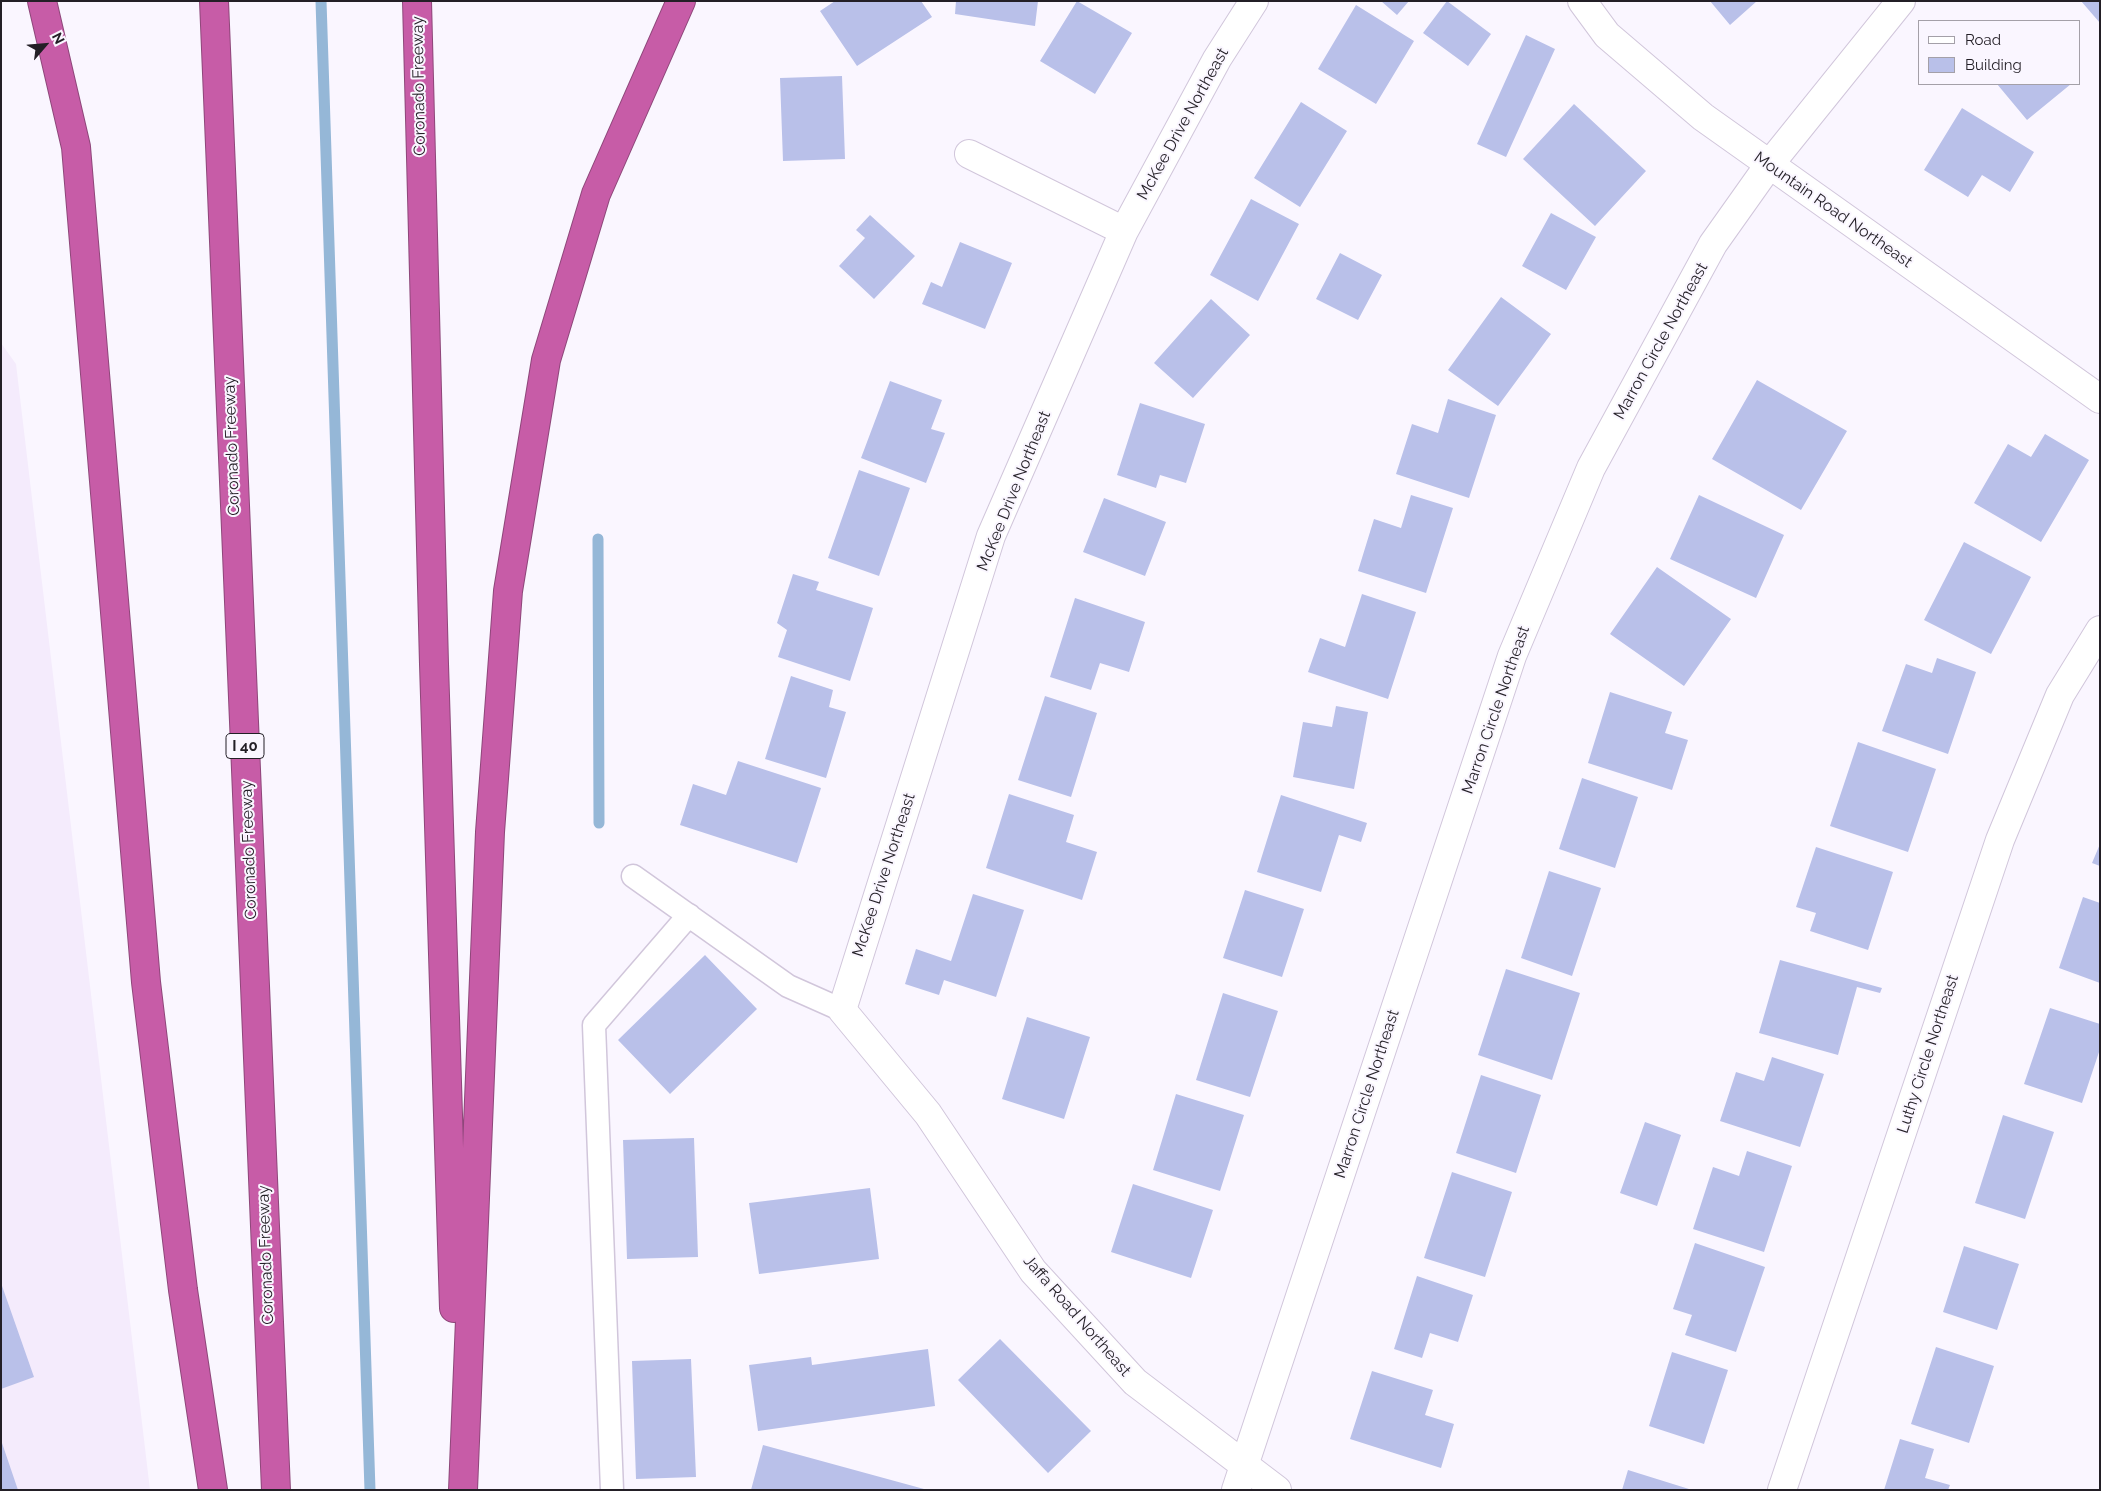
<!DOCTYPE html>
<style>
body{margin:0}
#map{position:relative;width:2101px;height:1491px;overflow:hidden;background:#faf6ff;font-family:Raleway,sans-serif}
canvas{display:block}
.frame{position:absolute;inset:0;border:2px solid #231f26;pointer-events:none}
.legend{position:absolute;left:1918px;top:20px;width:162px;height:65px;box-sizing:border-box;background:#faf6ff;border:1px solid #a4a0a8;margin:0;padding:6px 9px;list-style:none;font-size:15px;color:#231f26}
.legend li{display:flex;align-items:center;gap:10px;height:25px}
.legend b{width:25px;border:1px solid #a4a0a8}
.north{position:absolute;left:20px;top:20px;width:50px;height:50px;-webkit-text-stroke:4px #faf6ff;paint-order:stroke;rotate:63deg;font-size:14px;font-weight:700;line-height:20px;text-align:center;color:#231f26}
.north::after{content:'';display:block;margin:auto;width:18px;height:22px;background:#231f26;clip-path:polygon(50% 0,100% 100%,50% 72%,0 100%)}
</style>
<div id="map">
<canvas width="2101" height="1491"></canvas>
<div class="frame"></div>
<ul class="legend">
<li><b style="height:6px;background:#fff"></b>Road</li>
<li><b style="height:14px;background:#b9c0e9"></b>Building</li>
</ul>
<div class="north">N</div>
</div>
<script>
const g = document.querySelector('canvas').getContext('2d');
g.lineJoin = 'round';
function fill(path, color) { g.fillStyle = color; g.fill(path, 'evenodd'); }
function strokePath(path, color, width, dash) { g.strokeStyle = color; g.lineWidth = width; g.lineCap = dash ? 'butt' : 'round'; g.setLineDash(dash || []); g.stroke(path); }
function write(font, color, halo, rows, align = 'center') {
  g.font = font + ' Raleway,sans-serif'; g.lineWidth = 4; g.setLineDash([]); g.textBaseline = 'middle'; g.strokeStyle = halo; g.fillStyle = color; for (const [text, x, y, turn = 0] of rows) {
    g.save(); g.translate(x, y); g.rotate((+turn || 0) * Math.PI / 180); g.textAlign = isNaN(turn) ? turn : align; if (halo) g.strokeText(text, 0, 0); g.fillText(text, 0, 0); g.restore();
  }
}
fill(new Path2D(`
 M1 343 16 364 150 1490H1Z`), '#f4ebfc');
strokePath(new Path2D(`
 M321 1 370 1490
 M598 539 599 823`), '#95b7d7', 11);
fill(new Path2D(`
 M835 1H921L932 17 857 66 820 11Z
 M956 1H1038L1035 26 955 14Z
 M1077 1 1132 33 1095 94 1040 61Z
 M1381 1H1409L1397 15Z
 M1447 1 1491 34 1468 66 1423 33Z
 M1710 1H1757L1730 25Z
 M2081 1H2100V23Z
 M1356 5 1414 41 1376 104 1318 69Z
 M1526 35 1555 49 1506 157 1477 144Z
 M842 76 845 159 783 161 780 78Z
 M1997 84H2071L2027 120Z
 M1301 102 1347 131 1300 207 1254 178Z
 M1574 104 1646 171 1595 226 1523 159Z
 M1962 108 2034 152 2010 192 1982 175 1968 197 1924 170Z
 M1251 199 1299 224 1258 301 1210 275Z
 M1551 213 1596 237 1566 290 1522 266Z
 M870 215 915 256 874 299 839 266 865 238 856 230Z
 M960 242 1012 263 985 329 922 304 931 282 942 287Z
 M1340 253 1382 275 1358 320 1316 299Z
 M1501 297 1551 334 1498 406 1448 370Z
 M1211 299 1250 335 1193 398 1154 363Z
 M1757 380 1847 431 1801 510 1712 459Z
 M890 381 942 400 931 429 945 433 926 483 861 458Z
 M1448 399 1496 415 1469 498 1396 474 1412 424 1438 433Z
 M1140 403 1205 424 1186 483 1160 475 1156 488 1117 475Z
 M2045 434 2089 460 2041 542 1974 503 2008 444 2031 457Z
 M859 470 910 488 879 576 828 558Z
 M1411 495 1453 508 1426 593 1358 571 1374 519 1401 528Z
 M1699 495 1784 535 1756 598 1670 559Z
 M1104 498 1166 522 1145 576 1083 552Z
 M1964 542 2031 577 1991 654 1924 620Z
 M1657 567 1731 619 1684 686 1610 634Z
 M793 574 819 582 816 590 873 608 850 681 778 657 787 630 777 623Z
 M1362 594 1416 612 1388 699 1308 672 1320 638 1345 647Z
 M1075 598 1145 622 1129 672 1100 663 1091 690 1050 677Z
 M1937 658 1976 672 1948 754 1882 731 1906 664 1932 673Z
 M791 676 833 690 829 707 846 712 826 778 765 759Z
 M1610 692 1672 712 1665 733 1688 740 1672 790 1588 763Z
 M1045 696 1097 713 1071 797 1018 780Z
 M1336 706 1368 712 1354 789 1293 777 1303 722 1332 727Z
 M1858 742 1936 769 1908 852 1830 826Z
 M738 761 821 788 797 863 680 825 693 784 726 795Z
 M1582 778 1638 797 1615 868 1559 849Z
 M1009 794 1074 815 1066 842 1097 852 1082 900 986 868Z
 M1281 795 1367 823 1361 842 1339 835 1321 892 1257 872Z
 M2100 844V866L2092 863Z
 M1816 847 1893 872 1868 950 1810 931 1816 913 1796 907Z
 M1549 871 1601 888 1572 976 1521 958Z
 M1245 890 1304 909 1282 977 1223 958Z
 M973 894 1024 910 996 997 944 980 939 995 905 984 916 949 951 961Z
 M2083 897 2100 903V983L2059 968Z
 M705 955 757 1009 670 1094 618 1040Z
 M1780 960 1882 988 1880 993 1857 987 1838 1055 1759 1033Z
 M1506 969 1580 993 1552 1080 1478 1055Z
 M1223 993 1278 1011 1250 1097 1196 1080Z
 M2050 1008 2100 1024V1049L2082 1103 2024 1084Z
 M1027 1017 1090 1037 1064 1119 1002 1099Z
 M1772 1057 1824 1074 1800 1147 1720 1121 1736 1072 1764 1081Z
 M1481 1075 1541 1095 1516 1173 1456 1153Z
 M1176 1094 1244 1115 1220 1191 1153 1170Z
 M2003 1115 2054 1132 2025 1219 1975 1203Z
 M1645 1122 1681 1135 1657 1206 1620 1193Z
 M694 1138 698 1257 627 1259 623 1140Z
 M1747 1151 1792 1166 1764 1252 1693 1229 1713 1167 1739 1176Z
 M1452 1172 1512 1192 1485 1277 1424 1258Z
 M1133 1184 1213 1210 1191 1278 1111 1252Z
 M870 1188 879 1259 759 1274 749 1203Z
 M1695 1243 1765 1267 1736 1352 1685 1335 1692 1315 1673 1309Z
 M1964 1246 2019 1264 1997 1330 1943 1312Z
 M1417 1276 1473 1295 1458 1342 1430 1333 1422 1358 1394 1349Z
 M1 1283 34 1377 1 1389Z
 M1000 1339 1091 1431 1048 1473 958 1380Z
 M1936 1347 1994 1366 1969 1443 1911 1424Z
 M928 1349 935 1406 758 1431 749 1365 811 1357 812 1365Z
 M1672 1352 1728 1370 1704 1444 1649 1426Z
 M691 1359 696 1477 636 1479 632 1361Z
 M1372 1371 1433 1390 1425 1415 1454 1424 1441 1468 1350 1439Z
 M1900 1439 1934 1449 1925 1478 1950 1485 1948 1490H1884Z
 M1 1443H2L18 1490H1Z
 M763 1445 924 1489V1490H751Z
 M1628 1470 1689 1489V1490H1622Z`), '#b9c0e9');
const lane = new Path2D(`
 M633 876 788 986 842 1010
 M612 1490 594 1025 689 915`);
const street = new Path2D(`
 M1254 1 1217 59 1124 231 991 536 842 1010 928 1114 1033 1271 1135 1382 1277 1490
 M1582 1 1607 35 1703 117 2100 399
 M969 154 1124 231
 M1236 1490 1512 656 1591 468 1713 244 1769 165 1901 1
 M1782 1490 2000 840 2060 695 2100 630`);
const highway = new Path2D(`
 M42 1 76 147 146 982 183 1290 213 1490
 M214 1 276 1490
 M417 1 434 664 454 1308
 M463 1490 490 832 508 591 546 360 596 194 681 1`);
strokePath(lane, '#d1c6db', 25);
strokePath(street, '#d1c6db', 30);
strokePath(highway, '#8e477a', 30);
strokePath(lane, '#fff', 22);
strokePath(street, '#fff', 28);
strokePath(highway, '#c75ca7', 28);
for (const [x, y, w] of [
 [245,746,38]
]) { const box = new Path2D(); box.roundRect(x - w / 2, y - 12.5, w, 25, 4); g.fillStyle = '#faf6ff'; g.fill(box); strokePath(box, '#231f26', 1); }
write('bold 15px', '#231f26', null, [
 ["I 40",245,746]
]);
write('16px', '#231f26', '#faf6ff', [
 ["Coronado Freeway",419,86,-91],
 ["McKee Drive Northeast",1183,124,-61],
 ["Mountain Road Northeast",1833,210,35],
 ["Marron Circle Northeast",1661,341,-61],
 ["Coronado Freeway",232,446,-92],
 ["McKee Drive Northeast",1014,491,-68],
 ["Marron Circle Northeast",1496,710,-71],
 ["Coronado Freeway",249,850,-92],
 ["McKee Drive Northeast",884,875,-72],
 ["Luthy Circle Northeast",1928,1054,-72],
 ["Marron Circle Northeast",1367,1094,-72],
 ["Coronado Freeway",266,1255,-92],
 ["Jaffa Road Northeast",1077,1316,49]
]);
</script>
